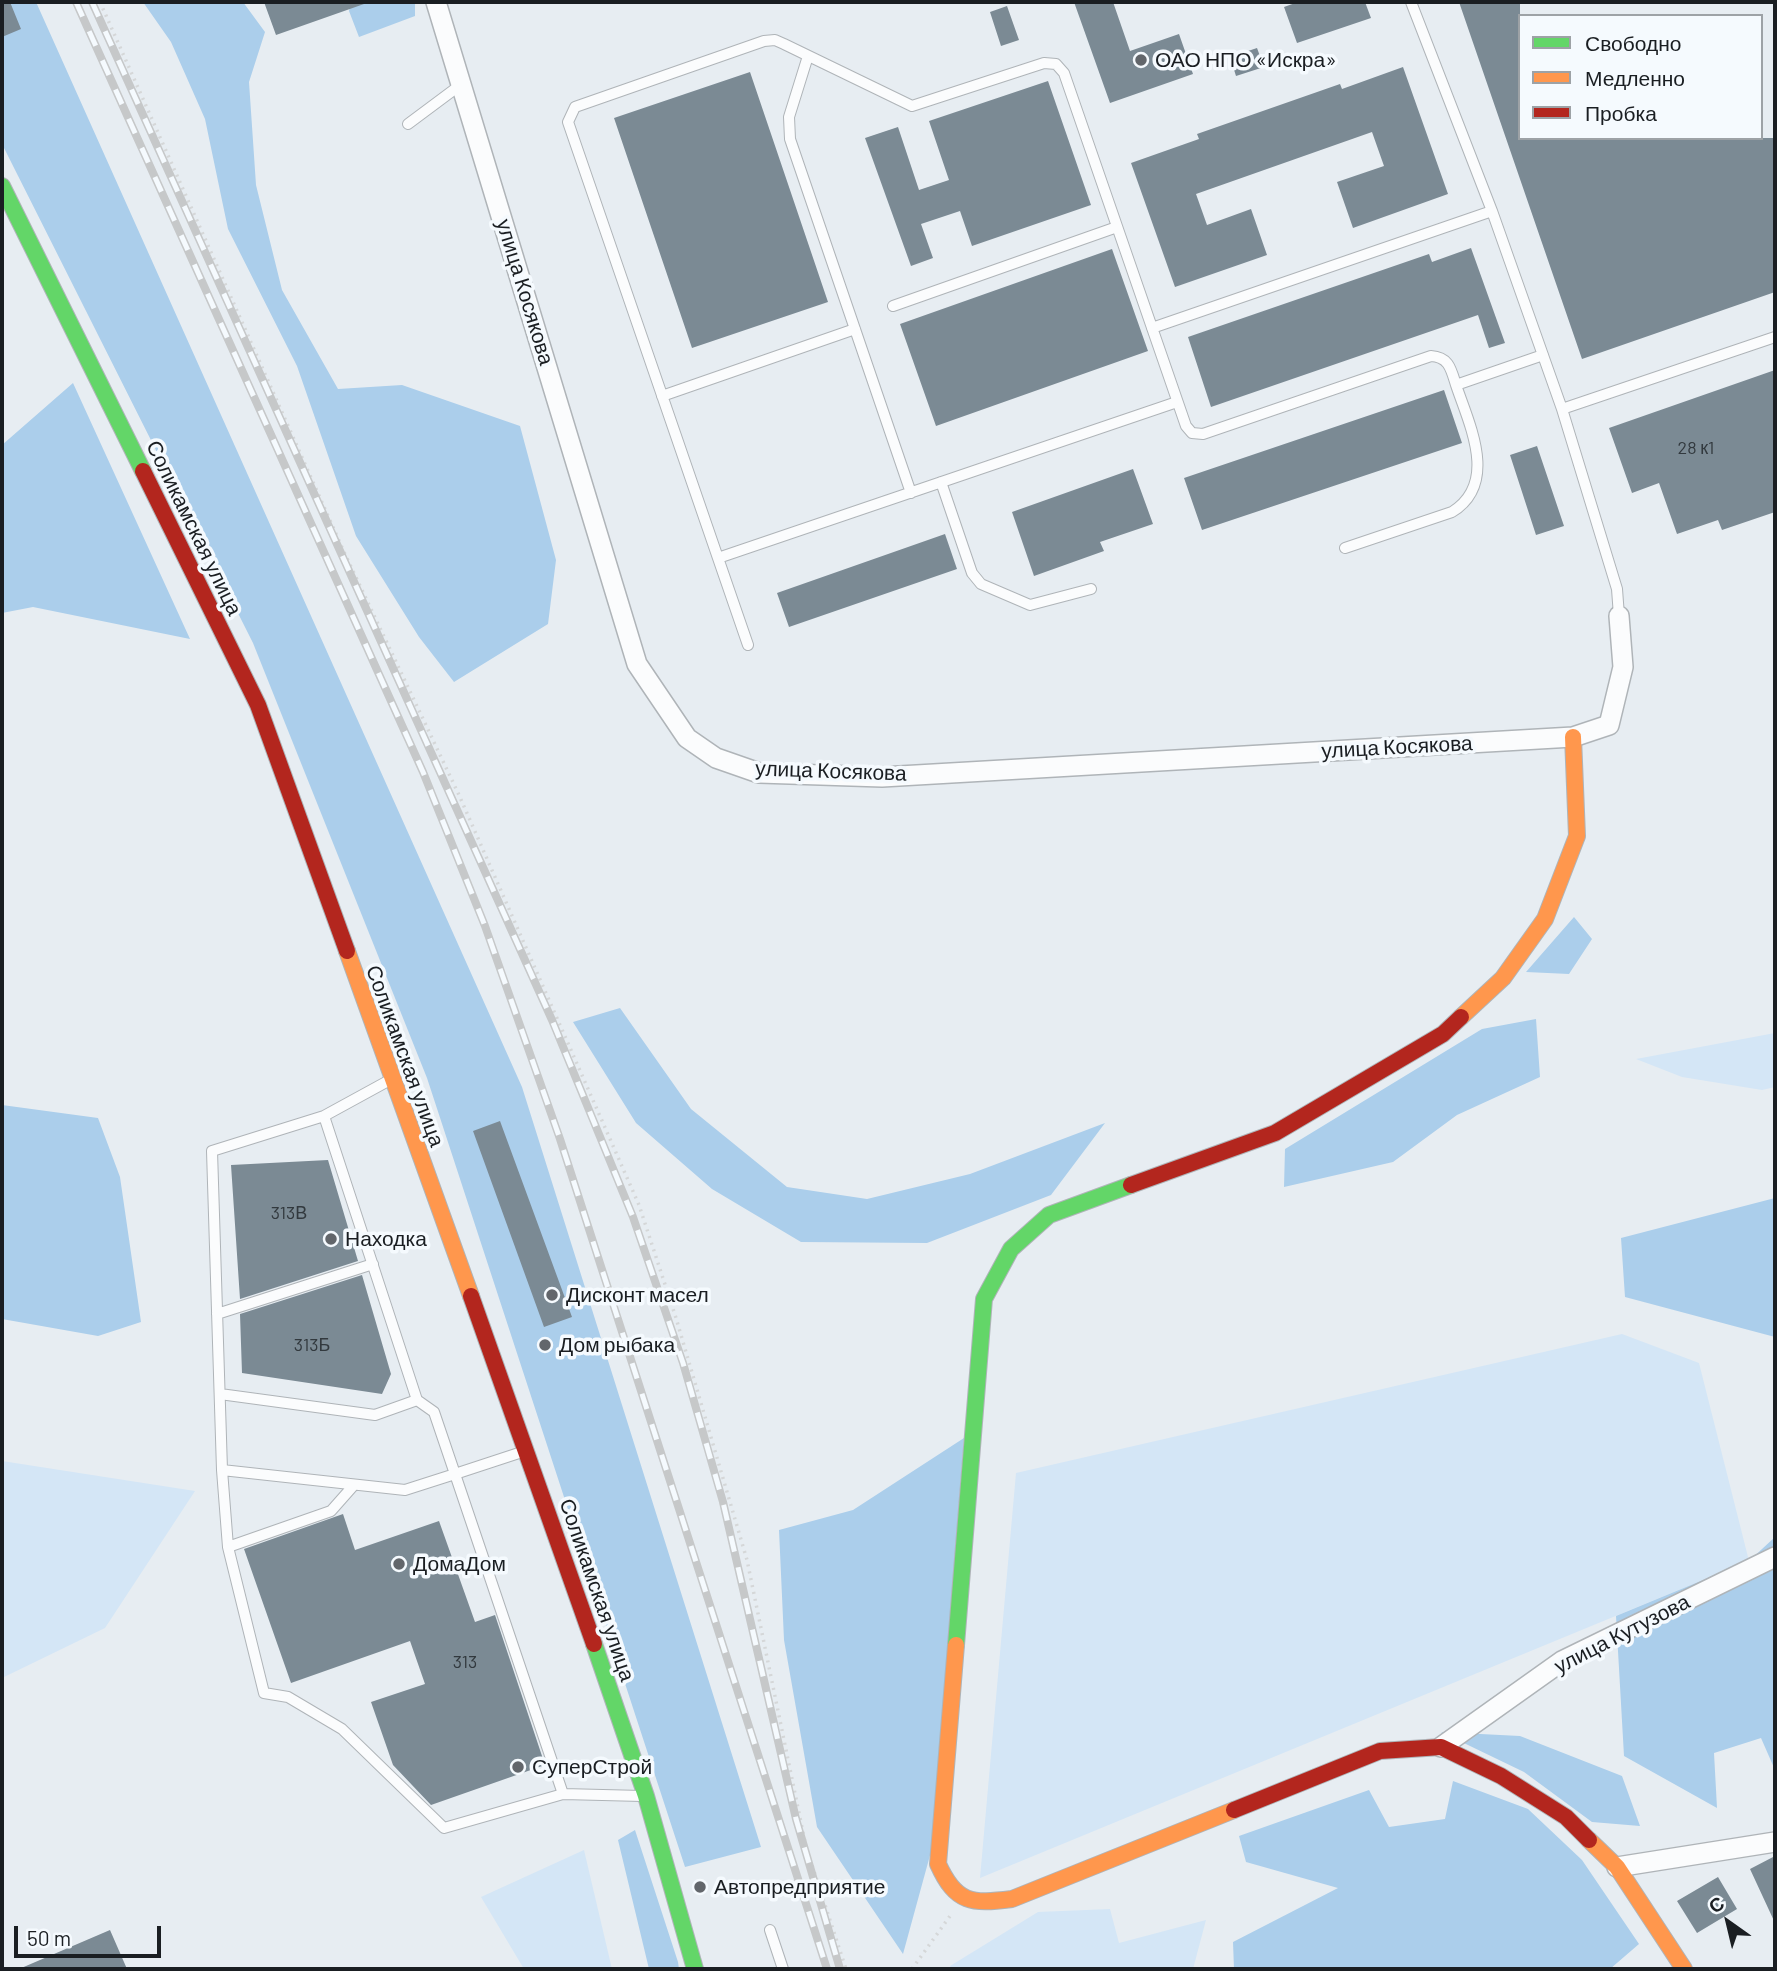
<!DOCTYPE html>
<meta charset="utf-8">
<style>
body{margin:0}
#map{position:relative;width:1777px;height:1971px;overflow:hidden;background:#e7edf2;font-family:Barlow,sans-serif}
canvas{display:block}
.frame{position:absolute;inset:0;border:4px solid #1a1e22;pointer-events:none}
.legend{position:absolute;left:1518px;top:14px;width:245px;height:126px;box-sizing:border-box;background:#f5fafe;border:2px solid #9da2a6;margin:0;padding:9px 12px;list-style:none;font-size:21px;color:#1a1e22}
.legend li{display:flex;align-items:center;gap:14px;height:35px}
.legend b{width:35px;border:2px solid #9da2a6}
.north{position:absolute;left:1693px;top:1887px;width:70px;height:70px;-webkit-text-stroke:5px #f5fafe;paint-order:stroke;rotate:326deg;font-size:19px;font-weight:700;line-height:28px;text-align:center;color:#1a1e22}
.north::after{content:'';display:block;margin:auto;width:24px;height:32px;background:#1a1e22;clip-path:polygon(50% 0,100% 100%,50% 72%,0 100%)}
.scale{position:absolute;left:14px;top:1926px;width:147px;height:32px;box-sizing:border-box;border:4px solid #1a1e22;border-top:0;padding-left:9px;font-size:21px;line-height:24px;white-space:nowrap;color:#1a1e22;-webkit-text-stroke:5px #f5fafe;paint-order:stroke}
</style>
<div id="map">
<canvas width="1777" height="1971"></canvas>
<div class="frame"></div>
<ul class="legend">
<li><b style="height:9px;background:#63d668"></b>Свободно</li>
<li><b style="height:9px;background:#ff974d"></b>Медленно</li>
<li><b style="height:9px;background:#b3261e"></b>Пробка</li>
</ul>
<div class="north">С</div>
<div class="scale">50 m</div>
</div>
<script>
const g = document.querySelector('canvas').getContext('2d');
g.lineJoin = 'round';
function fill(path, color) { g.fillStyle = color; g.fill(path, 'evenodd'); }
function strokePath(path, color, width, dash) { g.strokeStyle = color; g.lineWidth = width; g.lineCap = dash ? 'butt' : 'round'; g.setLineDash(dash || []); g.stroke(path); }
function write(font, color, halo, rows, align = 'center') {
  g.font = font + ' Barlow,sans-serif'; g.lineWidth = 7; g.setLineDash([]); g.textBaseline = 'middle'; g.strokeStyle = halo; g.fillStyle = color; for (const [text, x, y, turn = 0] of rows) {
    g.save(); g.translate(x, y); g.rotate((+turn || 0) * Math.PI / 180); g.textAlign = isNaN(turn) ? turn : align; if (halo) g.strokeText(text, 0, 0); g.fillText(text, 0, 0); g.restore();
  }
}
fill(new Path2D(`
 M1775 1033V1087L1762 1090 1682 1077 1636 1059Z
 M1622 1334 1699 1363 1749 1561 980 1878 1016 1473Z
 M2 1461 195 1491 105 1628 2 1678Z
 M584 1850 612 1969H524L481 1897Z
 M1110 1909 1119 1943 1206 1920 1193 1969H952L950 1966 1038 1912Z`), '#d4e6f6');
fill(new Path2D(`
 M2 2H36L522 1087 761 1847 685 1867 427 1078 253 643 2 144Z
 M143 2H243L265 32 249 82 256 185 282 290 338 389 402 385 520 426 556 560 548 624 454 682 419 637 356 536 297 366 228 229 205 119 171 42Z
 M351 2H415V16L359 37 349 11Z
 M73 383 190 639 33 607 2 613V445Z
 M1574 917 1592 939 1569 974 1526 972Z
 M620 1008 691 1109 787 1187 867 1199 970 1174 1105 1123 1051 1195 927 1243 801 1242 712 1189 636 1123 573 1022Z
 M1536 1019 1540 1077 1457 1115 1393 1162 1284 1187 1285 1149 1482 1029Z
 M2 1105 98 1118 120 1177 141 1322 98 1336 2 1319Z
 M1775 1198V1337L1625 1297 1621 1238Z
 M964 1438 932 1848 903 1954 817 1827 784 1640 779 1530 853 1510Z
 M1775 1537V1770L1761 1738 1714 1753 1717 1808 1624 1756 1616 1616 1749 1561Z
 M1441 1732 1520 1736 1622 1776 1640 1826 1592 1822 1524 1772Z
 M1453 1781 1528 1809 1582 1860 1639 1944 1610 1969H1234L1233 1942 1338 1888 1246 1862 1239 1836 1369 1790 1389 1827 1445 1819Z
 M635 1830 678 1962 679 1969H649L618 1840Z`), '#abceeb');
fill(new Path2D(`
 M2 2H10L21 29 2 37Z
 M264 2H364V4L276 35Z
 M1074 2H1113L1130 51 1179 34 1193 74 1110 103Z
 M1298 2H1365L1371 18 1297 43 1284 7Z
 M1459 2H1520V138H1775V292L1582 359Z
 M1007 6 1019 40 1001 46 990 12Z
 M1257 48 1264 67 1236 76 1230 57Z
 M1403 67 1448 194 1353 228 1337 182 1384 166 1372 132 1196 194 1207 225 1251 209 1267 255 1175 287 1131 163 1199 139 1197 134 1340 84 1342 89Z
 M750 72 828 302 692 348 614 118Z
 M1048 81 1091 205 972 246 960 211 921 224 933 258 911 266 865 138 898 127 919 190 949 180 929 121Z
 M1471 248 1505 343 1489 348 1478 315 1211 407 1188 337 1429 254 1432 262Z
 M1112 249 1148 351 936 426 900 324Z
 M1775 370V512L1722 530 1718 520 1677 534 1659 483 1632 493 1609 428Z
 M1444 390 1462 443 1202 530 1184 478Z
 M1537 446 1564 526 1536 535 1510 455Z
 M1133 469 1153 524 1100 542 1104 551 1034 576 1012 512Z
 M945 534 957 569 789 627 777 593Z
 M500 1121 572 1317 544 1327 473 1131Z
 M328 1160 358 1261 240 1299 231 1165Z
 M362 1275 391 1374 382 1394 242 1373 240 1314Z
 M343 1514 355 1550 439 1521 475 1622 495 1615 545 1765 431 1805 393 1765 371 1702 425 1684 410 1641 291 1683 244 1549Z
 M1775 1856V1923L1750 1869Z
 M1718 1877 1737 1909 1697 1933 1677 1901Z
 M110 1930 127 1969H19Z`), '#7b8a94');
const lane = new Path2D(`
 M1411 2 1492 211 1562 409 1775 337
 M808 56 789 117 790 139 911 493
 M408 124 463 83
 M893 306 1117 227
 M1152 328 1492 211
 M662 396 855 329
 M1562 409 1617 589 1619 616
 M941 482 972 573 981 584 1030 605 1091 589
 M1345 548 1452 512C1499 483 1469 424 1456 385
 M718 558 568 122 575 107 764 41 775 40 784 44 912 106 1044 63 1056 64 1064 73 1186 426 1192 433 1203 434 1431 356C1449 357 1451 369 1456 385L1543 355
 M748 645 718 558 1177 402
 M324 1116 212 1151 222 1470 405 1490 455 1474 434 1412 417 1400 324 1116 388 1081
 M217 1314 373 1264
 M220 1394 375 1415 417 1400
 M522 1452 455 1474 563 1794
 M222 1470 228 1547 264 1693 288 1697 342 1729 444 1828 563 1794 642 1796
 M228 1547 331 1511 354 1485
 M770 1930 783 1969`);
const street = new Path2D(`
 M436 2 637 664 687 738 716 758 759 773 882 777 1573 737 1609 725 1623 667 1619 616
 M1441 1747 1562 1661 1775 1557
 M1617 1867 1775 1842`);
const fast = new Path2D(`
 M2 186 143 471
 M594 1644 646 1796 695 1969
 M956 1645 984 1299 1011 1249 1049 1215 1131 1185`);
const slow = new Path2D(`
 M347 951 471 1296
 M1461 1017 1503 978 1545 919 1577 836 1573 737
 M956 1645 938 1864C956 1904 972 1904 1012 1899L1234 1810
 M1589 1840 1617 1867 1684 1969`);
const jam = new Path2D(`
 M143 471 258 705 347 951
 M1131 1185 1275 1133 1443 1034 1461 1017
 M471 1296 594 1644
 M1234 1810 1380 1751 1441 1747 1501 1776 1566 1817 1589 1840`);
strokePath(lane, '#afb4b8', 12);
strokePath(street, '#afb4b8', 22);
strokePath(fast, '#afb4b8', 18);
strokePath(slow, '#afb4b8', 18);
strokePath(jam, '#afb4b8', 18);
strokePath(new Path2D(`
 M100 2 344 552 459 795 639 1205 676 1318 747 1560 806 1847 846 1969
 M912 1969 950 1916`), '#d5d7d8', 3.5, [2, 5]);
strokePath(lane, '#fbfcfd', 10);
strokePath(street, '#fbfcfd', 19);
strokePath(fast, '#63d668', 16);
strokePath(slow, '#ff974d', 16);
strokePath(jam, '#b3261e', 16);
const rail = new Path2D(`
 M76 2 423 772 485 926 560 1139 827 1969
 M92 2 552 1020 633 1217 683 1363 723 1502 796 1819 840 1969`);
strokePath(rail, '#c6c8c9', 8);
strokePath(rail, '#f5fafe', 5, [16]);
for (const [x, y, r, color] of [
 [1141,60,7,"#62666b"],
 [331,1239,7,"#62666b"],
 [552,1295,7,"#62666b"],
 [545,1345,7,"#62666b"],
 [399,1564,7,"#62666b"],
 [518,1767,7,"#62666b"],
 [700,1887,7,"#62666b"]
]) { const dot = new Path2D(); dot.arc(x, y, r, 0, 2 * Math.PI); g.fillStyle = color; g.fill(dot); strokePath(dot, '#f5fafe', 2.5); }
write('18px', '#32393e', null, [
 ["28 к1",1696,448],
 ["313В",289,1213],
 ["313Б",312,1345],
 ["313",465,1662]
]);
write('21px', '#1a1e22', '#f5fafe', [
 ["ОАО НПО «Искра»",1155,60],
 ["Находка",345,1239],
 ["Дисконт масел",566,1295],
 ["Дом рыбака",559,1345],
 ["ДомаДом",413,1564],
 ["СуперСтрой",532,1767],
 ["Автопредприятие",714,1887]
], 'left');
write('21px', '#1a1e22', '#f5fafe', [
 ["улица Косякова",525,292,73],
 ["Соликамская улица",194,528,64],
 ["улица Косякова",1397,747,-3],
 ["улица Косякова",831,771,2],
 ["Соликамская улица",405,1056,70],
 ["Соликамская улица",597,1590,71],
 ["улица Кутузова",1622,1634,-27]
]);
</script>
